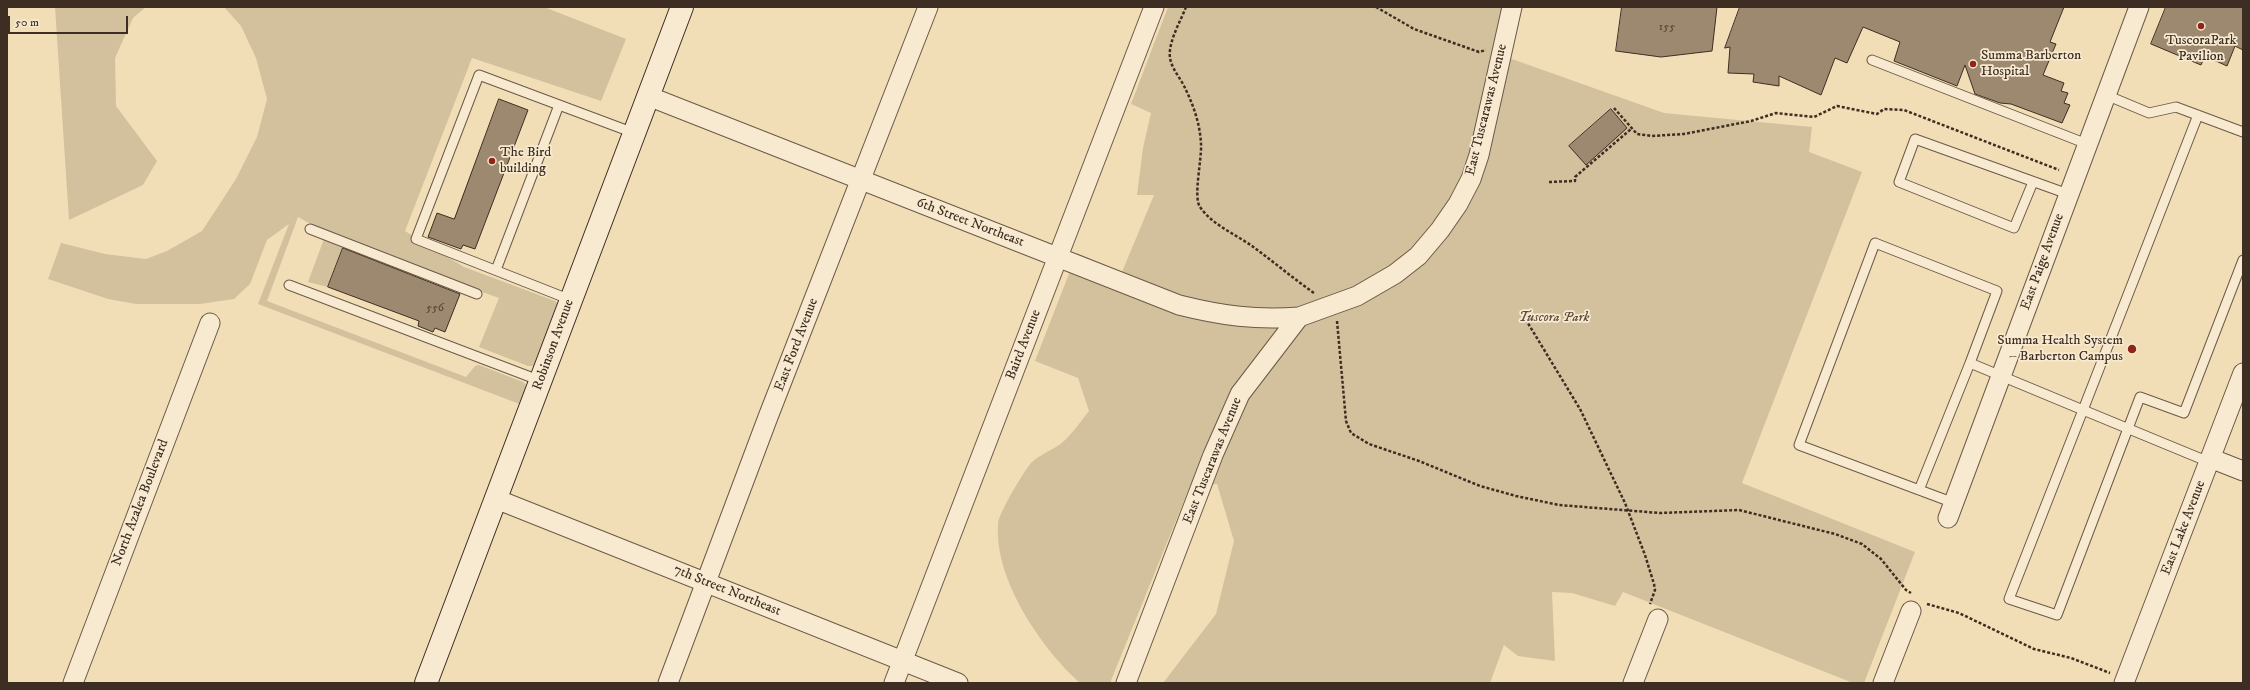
<!DOCTYPE html>
<meta charset="utf-8">
<style>
body{margin:0}
#map{position:relative;width:2250px;height:690px;overflow:hidden;background:#f2deb6;font-family:"IM FELL DW Pica",serif}
canvas{display:block}
.frame{position:absolute;inset:0;border:8px solid #3e2d22;pointer-events:none}
.scale{position:absolute;left:8px;top:16px;width:120px;height:18px;box-sizing:border-box;border:2px solid #3e2d22;border-top:0;padding-left:5px;font-size:12px;line-height:14px;white-space:nowrap;color:#3e2d22;-webkit-text-stroke:3px #f7ead0;paint-order:stroke}
</style>
<div id="map">
<canvas width="2250" height="690"></canvas>
<div class="frame"></div>
<div class="scale">50 m</div>
</div>
<script>
const g = document.querySelector('canvas').getContext('2d');
g.lineJoin = 'round';
function fill(path, color) { g.fillStyle = color; g.fill(path, 'evenodd'); }
function strokePath(path, color, width, dash) { g.strokeStyle = color; g.lineWidth = width; g.lineCap = dash ? 'butt' : 'round'; g.setLineDash(dash || []); g.stroke(path); }
function write(font, color, halo, rows, align = 'center') {
  g.font = font + ' "IM FELL DW Pica",serif'; g.lineWidth = 3.5; g.setLineDash([]); g.textBaseline = 'middle'; g.strokeStyle = halo; g.fillStyle = color; for (const [text, x, y, turn = 0] of rows) {
    g.save(); g.translate(x, y); g.rotate((+turn || 0) * Math.PI / 180); g.textAlign = isNaN(turn) ? turn : align; if (halo) g.strokeText(text, 0, 0); g.fillText(text, 0, 0); g.restore();
  }
}
fill(new Path2D(`
 M55 7H146L133 18 115 58 116 106 157 161 143 185 69 220Z
 M224 7H544L626 39 601 101 472 58 405 231 464 267 555 301 560 305 537 366H528L479 347 499 298 344 242 298 217 267 301 466 377 475 366 479 365 523 382 529 388 522 405 258 304 289 224 267 240 250 284 234 299 200 304H136L108 299 48 279 61 243 105 254 146 259 167 251 202 231 236 179 257 137 267 99 256 58 241 26Z
 M1168 7H1503L1495 53 1664 113 1812 127 1809 152 1862 172 1742 483 1915 552 1864 683H1853L1623 592 1615 606 1572 593 1552 592 1555 661 1518 656 1504 645 1490 683H1163L1216 614 1234 541 1217 484 1190 486 1110 683H1080C1041 648 994 579 998 524 998 514 1024 471 1031 463 1040 454 1054 450 1064 441 1073 433 1081 421 1089 411L1078 378 1035 361 1077 253 1122 272 1154 195H1137L1143 148 1151 113 1131 104Z
 M324 239 343 246 328 287 308 282Z`), '#d3c09d');
const building = new Path2D(`
 M1622 7H1717L1712 51 1661 57 1616 51Z
 M1740 7H2064L2050 42 2056 44 2043 75 2064 83 2061 91 2068 93 2064 103 2070 105 2062 123 2011 104 2000 103 1975 94 1965 65 1957 86 1894 61 1900 42 1863 27 1847 63 1835 58 1821 95 1779 76V86L1753 82 1754 74 1728 73 1730 47 1725 48Z
 M2166 7H2243V50L2235 46 2227 66 2205 56 2201 65 2151 44Z
 M499 99 528 110 475 249 463 245 461 249 428 237 437 213 454 219Z
 M1611 109 1627 128 1586 165 1569 146Z
 M343 248 460 294 445 332 435 328 433 332 418 326 419 321 328 287Z`);
fill(building, '#9c896f');
strokePath(building, '#3e2d22', 1);
const lane = new Path2D(`
 M1872 60 2087 144
 M2106 95 2149 113 2176 107 2243 132
 M2198 115 2083 410 2209 462
 M2033 182 2014 228 1899 182 1915 139 2068 194
 M310 229 477 294
 M496 270 559 105
 M289 285 541 381
 M571 300 416 239 479 75 634 133
 M1919 490 1970 363
 M1954 503 1799 445 1875 243 1997 291 1970 363 2083 410 2009 599 2057 615 2140 397 2184 413 2243 260`);
const street = new Path2D(`
 M648 96 1179 305C1223 316 1255 320 1299 317
 M2210 458 2243 471
 M496 499 958 683
 M1948 518 2139 7
 M73 683 210 323
 M668 683 768 417 928 7
 M894 683 1154 7
 M1126 683 1213 455 1240 394 1299 317 1357 296 1395 274 1418 256 1440 230 1458 204 1471 179 1479 155 1512 7
 M1633 683 1658 619
 M1883 683 1911 611
 M2124 683 2243 373`);
const secondary = new Path2D(`
 M426 683 682 7`);
strokePath(lane, '#6b5947', 11);
strokePath(street, '#6b5947', 21);
strokePath(secondary, '#3e2d22', 24);
strokePath(new Path2D(`
 M1186 7C1181 20 1172 35 1170 50 1168 65 1178 74 1184 86 1193 104 1200 123 1201 144 1202 159 1193 197 1200 207 1213 226 1238 235 1256 249 1275 263 1294 279 1314 293
 M1376 7 1414 29 1479 52 1486 50
 M1614 108 1637 134 1652 136 1684 134 1751 121 1776 113 1814 117 1837 106 1877 114 1884 109 1904 110 2059 170
 M1549 182 1575 181V177L1631 129
 M1523 315 1580 409 1625 503 1645 555 1654 584 1655 590 1650 604
 M1337 321 1346 421 1351 433 1369 444 1419 461 1480 486 1516 496 1559 505 1660 513 1739 510 1835 534 1862 544 1881 559 1906 590 1911 593
 M1927 604 1959 613 2034 649 2071 658 2110 673`), '#3e2d22', 2.5, [3, 2]);
strokePath(lane, '#f7ead0', 9);
strokePath(street, '#f7ead0', 19);
strokePath(secondary, '#f7ead0', 22);
for (const [x, y, r, color] of [
 [2201,26,4,"#8f2418"],
 [1973,64,4,"#8f2418"],
 [492,161,4,"#8f2418"],
 [2132,349,5,"#8f2418"]
]) { const dot = new Path2D(); dot.arc(x, y, r, 0, 2 * Math.PI); g.fillStyle = color; g.fill(dot); strokePath(dot, '#f7ead0', 1.5); }
write('12px', '#564435', null, [
 ["155",1667,28],
 ["556",435,309]
]);
write('14px', '#3e2d22', '#f7ead0', [
 ["TuscoraPark",2201,41,"center"],
 ["Pavilion",2201,57,"center"],
 ["Summa Barberton",1981,56],
 ["Hospital",1981,72],
 ["The Bird",500,153],
 ["building",500,169],
 ["Summa Health System",2123,341,"right"],
 ["– Barberton Campus",2123,357,"right"]
], 'left');
write('14px', '#3e2d22', '#f7ead0', [
 ["East Tuscarawas Avenue",1487,110,-76],
 ["6th Street Northeast",970,223,21],
 ["East Paige Avenue",2043,262,-70],
 ["Robinson Avenue",554,345,-70],
 ["East Ford Avenue",797,345,-69],
 ["Baird Avenue",1024,345,-69],
 ["East Tuscarawas Avenue",1213,461,-68],
 ["North Azalea Boulevard",141,503,-69],
 ["East Lake Avenue",2184,528,-69],
 ["7th Street Northeast",727,591,22]
]);
write('italic 14px', '#5c4a3b', '#f7ead0', [
 ["Tuscora Park",1554,318]
]);
</script>
